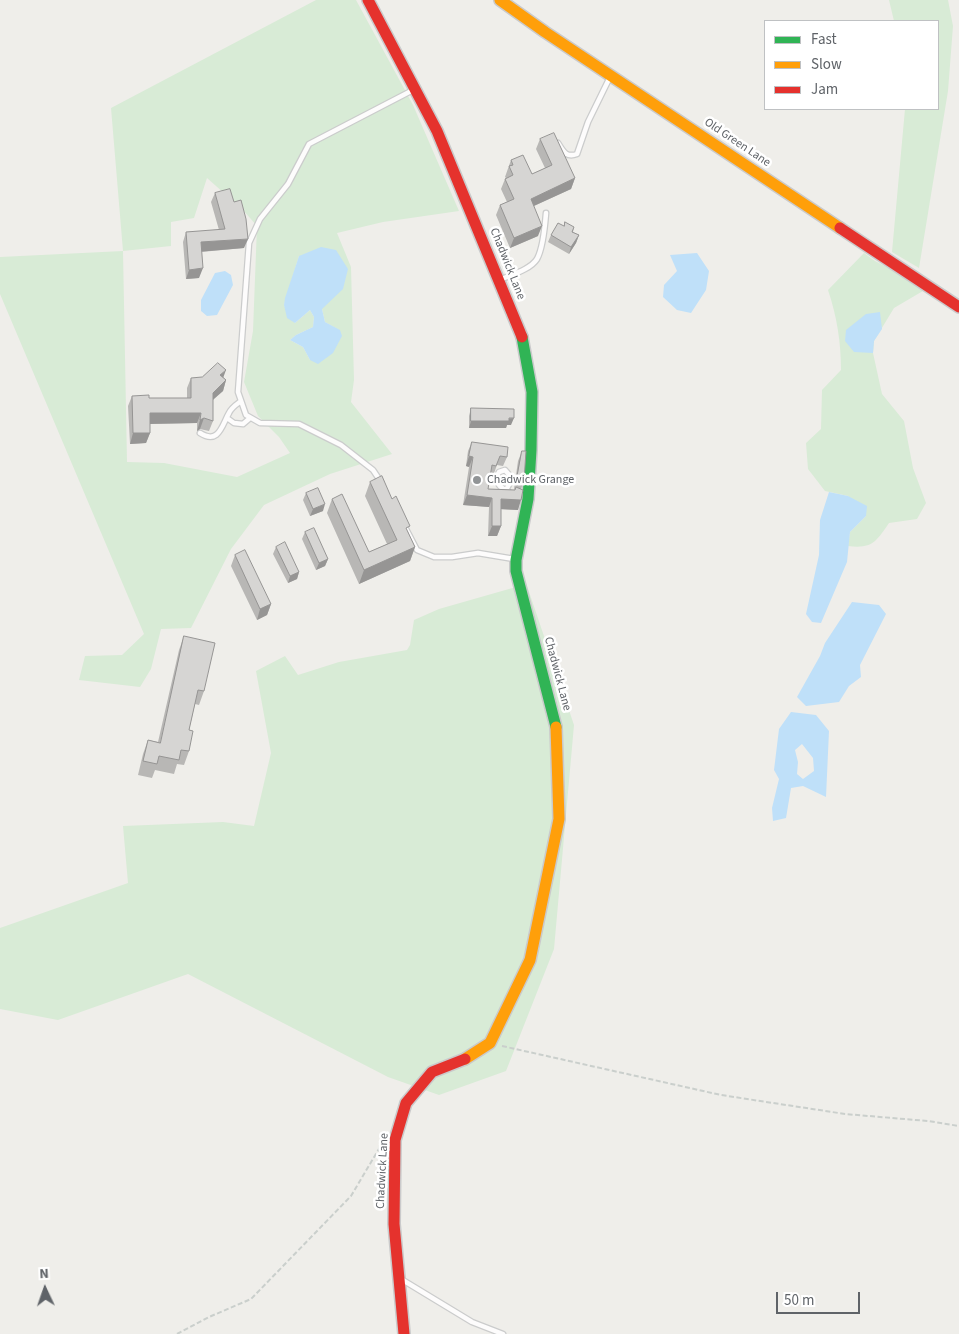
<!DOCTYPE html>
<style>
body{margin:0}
#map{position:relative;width:959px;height:1334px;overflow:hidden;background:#efeeea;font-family:"Source Sans 3",sans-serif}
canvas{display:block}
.legend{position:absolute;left:764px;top:20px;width:175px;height:90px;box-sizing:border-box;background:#fff;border:1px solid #bfc1c3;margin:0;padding:6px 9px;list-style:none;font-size:15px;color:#5f6368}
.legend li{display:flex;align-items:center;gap:10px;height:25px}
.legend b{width:25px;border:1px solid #bfc1c3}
.north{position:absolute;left:20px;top:1264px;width:50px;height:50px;-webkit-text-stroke:4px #fff;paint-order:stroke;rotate:357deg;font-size:14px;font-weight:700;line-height:20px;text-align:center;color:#5f6368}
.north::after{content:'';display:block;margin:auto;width:18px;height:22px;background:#5f6368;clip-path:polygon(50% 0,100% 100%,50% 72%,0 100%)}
.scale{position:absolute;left:776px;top:1292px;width:84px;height:22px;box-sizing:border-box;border:2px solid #5f6368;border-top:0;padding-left:6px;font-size:15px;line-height:18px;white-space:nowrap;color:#5f6368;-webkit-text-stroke:4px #fff;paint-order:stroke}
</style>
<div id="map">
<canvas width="959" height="1334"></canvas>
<ul class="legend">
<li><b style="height:6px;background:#30b455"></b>Fast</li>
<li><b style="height:6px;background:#ff9f0a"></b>Slow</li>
<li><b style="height:6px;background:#e5322d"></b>Jam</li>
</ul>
<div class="north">N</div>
<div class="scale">50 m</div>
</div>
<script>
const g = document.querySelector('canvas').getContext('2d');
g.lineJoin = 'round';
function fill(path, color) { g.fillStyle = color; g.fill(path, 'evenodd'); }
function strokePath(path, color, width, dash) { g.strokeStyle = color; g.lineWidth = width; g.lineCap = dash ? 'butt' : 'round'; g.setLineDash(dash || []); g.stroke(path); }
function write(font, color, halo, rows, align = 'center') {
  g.font = font + ' "Source Sans 3",sans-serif'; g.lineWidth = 5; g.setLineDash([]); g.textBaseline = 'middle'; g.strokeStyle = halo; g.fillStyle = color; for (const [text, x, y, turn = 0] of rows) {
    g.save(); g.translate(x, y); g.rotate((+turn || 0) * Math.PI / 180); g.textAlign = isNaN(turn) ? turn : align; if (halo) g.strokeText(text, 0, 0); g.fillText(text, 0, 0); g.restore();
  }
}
fill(new Path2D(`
 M316 0H356L413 105 459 211 383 222 337 233 351 267 354 380 351 402 392 454 330 474 264 505 231 549 191 628 161 629 151 669 140 687 79 680 85 656 122 655 144 634 0 294V257L123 251 111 108ZM207 178 243 210 257 226 253 331 244 382 258 416 279 437 290 453 237 477 164 463 127 462 123 251 171 246V222L194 218ZM299 256 322 309 325 322 339 330 310 360 303 347 290 340 296 335 313 327 314 317 310 310 295 323 284 305Z
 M889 0H948L953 26 948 91 919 268 892 252 905 109H938V21H894Z
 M864 253 875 261 928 288 894 308 874 341 873 353 882 394 904 421 913 468 926 503 917 519 889 523C876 542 872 549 848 546L850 532 866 516 848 496 825 491 808 469 806 443 821 429 822 390 841 370C841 342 837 317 828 290Z
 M522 571 574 725 554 949 506 1071 439 1095 388 1077 188 974 58 1020 0 1009V928L128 883 123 826 223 822 254 826 271 753 256 671 285 656 298 675 339 662 407 650 410 645 414 620 439 609 516 587Z`), '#d8ebd6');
fill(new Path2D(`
 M321 247 336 250 348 269 343 289 322 309 325 322 340 330 342 336 333 353 318 364 310 360 303 347 290 340 296 335 313 327 314 317 310 310 295 323 287 318 284 305 285 298 299 256Z
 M697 253 709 271 706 290 691 313 677 310 663 297 664 285 677 271 670 255Z
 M225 271 231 275 233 285 217 315 207 316 201 311V300L215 273Z
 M880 312 882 329 874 341 873 353 854 352 845 341 846 330 866 314Z
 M829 492 848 496 867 506 866 516 850 532 847 562 821 623 812 622 806 614 819 555 820 520Z
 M852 602 879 605 886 614 860 665 861 677 849 686 839 702 806 706 797 697 820 656 825 643Z
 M791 712 816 715 829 731 826 797 803 786 791 788 786 818 773 821 772 808 779 779 774 770 779 729ZM802 744 813 758 814 771 803 779 797 774 798 762 795 750Z`), '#bfe0f9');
const lane = new Path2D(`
 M558 143C563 151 566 158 577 154L588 122 610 77
 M500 280C510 275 530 270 537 259 543 248 545 226 546 213
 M227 418 234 423 243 424 250 418
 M200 433C219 445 222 425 229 413 231 408 237 404 241 401
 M381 482 373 470 341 445 299 424 260 423 246 415 238 392 249 243 260 219 288 184 309 144 413 90
 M506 490 511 481V477L505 470 499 472 496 478C498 486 501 488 508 491
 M405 527 417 550 434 557H452L478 553 514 559
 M401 1279 472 1322 503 1334`);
const fast = new Path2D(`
 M522 337 532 392 531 450 528 499 516 560V571L556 727`);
const slow = new Path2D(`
 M500 0 545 32 840 228
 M465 1059 490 1043 530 960 559 819 556 727`);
const jam = new Path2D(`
 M368 0 437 131 522 337
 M840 228 959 307
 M404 1334 394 1224 395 1140 406 1103 432 1072 465 1059`);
strokePath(lane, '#cbcccc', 7);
strokePath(fast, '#cacacb', 14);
strokePath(slow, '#cacacb', 14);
strokePath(jam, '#cacacb', 14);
strokePath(new Path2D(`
 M502 1046 721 1095 845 1114 928 1121 959 1126
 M177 1334 209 1317 251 1299 351 1196 383 1142`), '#cacfcc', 2, [5, 2.5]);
strokePath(lane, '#fdfcfc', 4.5);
strokePath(fast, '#30b455', 11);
strokePath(slow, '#ff9f0a', 11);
strokePath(jam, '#e5322d', 11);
fill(new Path2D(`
 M540 139 575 178 571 189 534 206 538 236 510 248 496 215 500 205 507 202 501 189 505 179 506 178 505 177 511 160 532 174 545 168 536 149Z
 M215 193 244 248 201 252 199 278 186 279 183 242 186 232 219 230 211 202Z
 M564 226 574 227 573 232 579 235 576 243 569 254 548 242 551 235Z
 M223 377 226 380 223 391 213 400V421L209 431 200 429 197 431V423L150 424V433L146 443 130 444 128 406 132 396 149 398H187V388L191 378Z
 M471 408 511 425H507L506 428H469V416Z
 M472 442 507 457 503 466 497 465 493 476 490 475 488 489 515 490 514 489 518 461 522 451 524 481 521 489 518 510 501 509V526L497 536H488L489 507 463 505 469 467 466 466 468 451Z
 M370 482 408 532 415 547 410 561 359 584 327 513 332 499 369 552 387 544 365 496Z
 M306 493 323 511 310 516 303 500Z
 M305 532 328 559 325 566 316 570 302 539Z
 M276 547 299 572 297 579 288 583 273 554Z
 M235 555 271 604 267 615 257 620 231 566Z
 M184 636 204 691 199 705 195 704 189 730V751L184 765 177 764 174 774 155 770 152 778 138 775 143 754 148 740 158 742 179 650Z`), '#b8b7b5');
fill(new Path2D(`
 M575 178 571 189 527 209 531 199Z
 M542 226 538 236 510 248 514 238Z
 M579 235 576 243 569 254 571 247Z
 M248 239 244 248 197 252 201 242Z
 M203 268 199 278 186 279 189 270Z
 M226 370 222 381 220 375Z
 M226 380 223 391 209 403 213 393Z
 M150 413H201L197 423 146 424Z
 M204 418 200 429 197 431 200 420Z
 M514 418 511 425H507L506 428H469L471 421Z
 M133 433H150L146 443 130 444Z
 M469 456 473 457 469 467 466 466Z
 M467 495 492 498 489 507 463 505Z
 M501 499 521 500 518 510 498 509Z
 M325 504 323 511 310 516 313 509Z
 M492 526H501L497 536H488Z
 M415 547 410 561 359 584 364 570Z
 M328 559 325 566 316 570 319 563Z
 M299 572 297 579 288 583 290 576Z
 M271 604 267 615 257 620 260 609Z`), '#969594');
const building = new Path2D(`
 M554 133 575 178 531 199 542 226 514 238 500 205 514 199 505 179 513 175 509 166 513 165 511 160 523 155 532 174 552 165 540 139Z
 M230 189 234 202 241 200 246 219 248 239 201 242 203 268 189 270 186 232 225 229 215 193Z
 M565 222 574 227 572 232 579 235 571 247 551 235 558 223 564 226Z
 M218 363 226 370 220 375 226 380 213 393V421L204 418 200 420 201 413H150V433H133L132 396 149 395V398H191V378L202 377Z
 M471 408 514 409V418H509V421H471Z
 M472 442 508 447 507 457 500 456 496 466 492 465 488 489 515 490 516 487 523 490 521 500 501 499V526H492V498L467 495 473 457 469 456Z
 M522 451H526L524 481 517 478Z
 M382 476 392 499 396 496 410 526 406 528 415 547 364 570 332 499 342 494 369 552 397 540 370 482Z
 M318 488 325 504 313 509 306 493Z
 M314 528 328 559 319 563 305 532Z
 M285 542 299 572 290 576 276 547Z
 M245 550 271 604 260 609 235 555Z
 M184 636 215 643 204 691 198 690 189 730 193 731 189 751 181 750 179 760 159 756 157 764 143 761 148 740 160 743Z`);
fill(building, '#d6d5d3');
strokePath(building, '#969594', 1);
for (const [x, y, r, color] of [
 [477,480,5,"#919496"]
]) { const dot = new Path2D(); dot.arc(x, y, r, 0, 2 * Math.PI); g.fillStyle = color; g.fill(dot); strokePath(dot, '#fff', 2); }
write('12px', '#5f6368', '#fff', [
 ["Old Green Lane",737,143,34],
 ["Chadwick Lane",507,264,68],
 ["Chadwick Lane",557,674,75],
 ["Chadwick Lane",383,1171,-87]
]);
write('12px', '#5f6368', '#fff', [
 ["Chadwick Grange",487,480]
], 'left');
</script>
